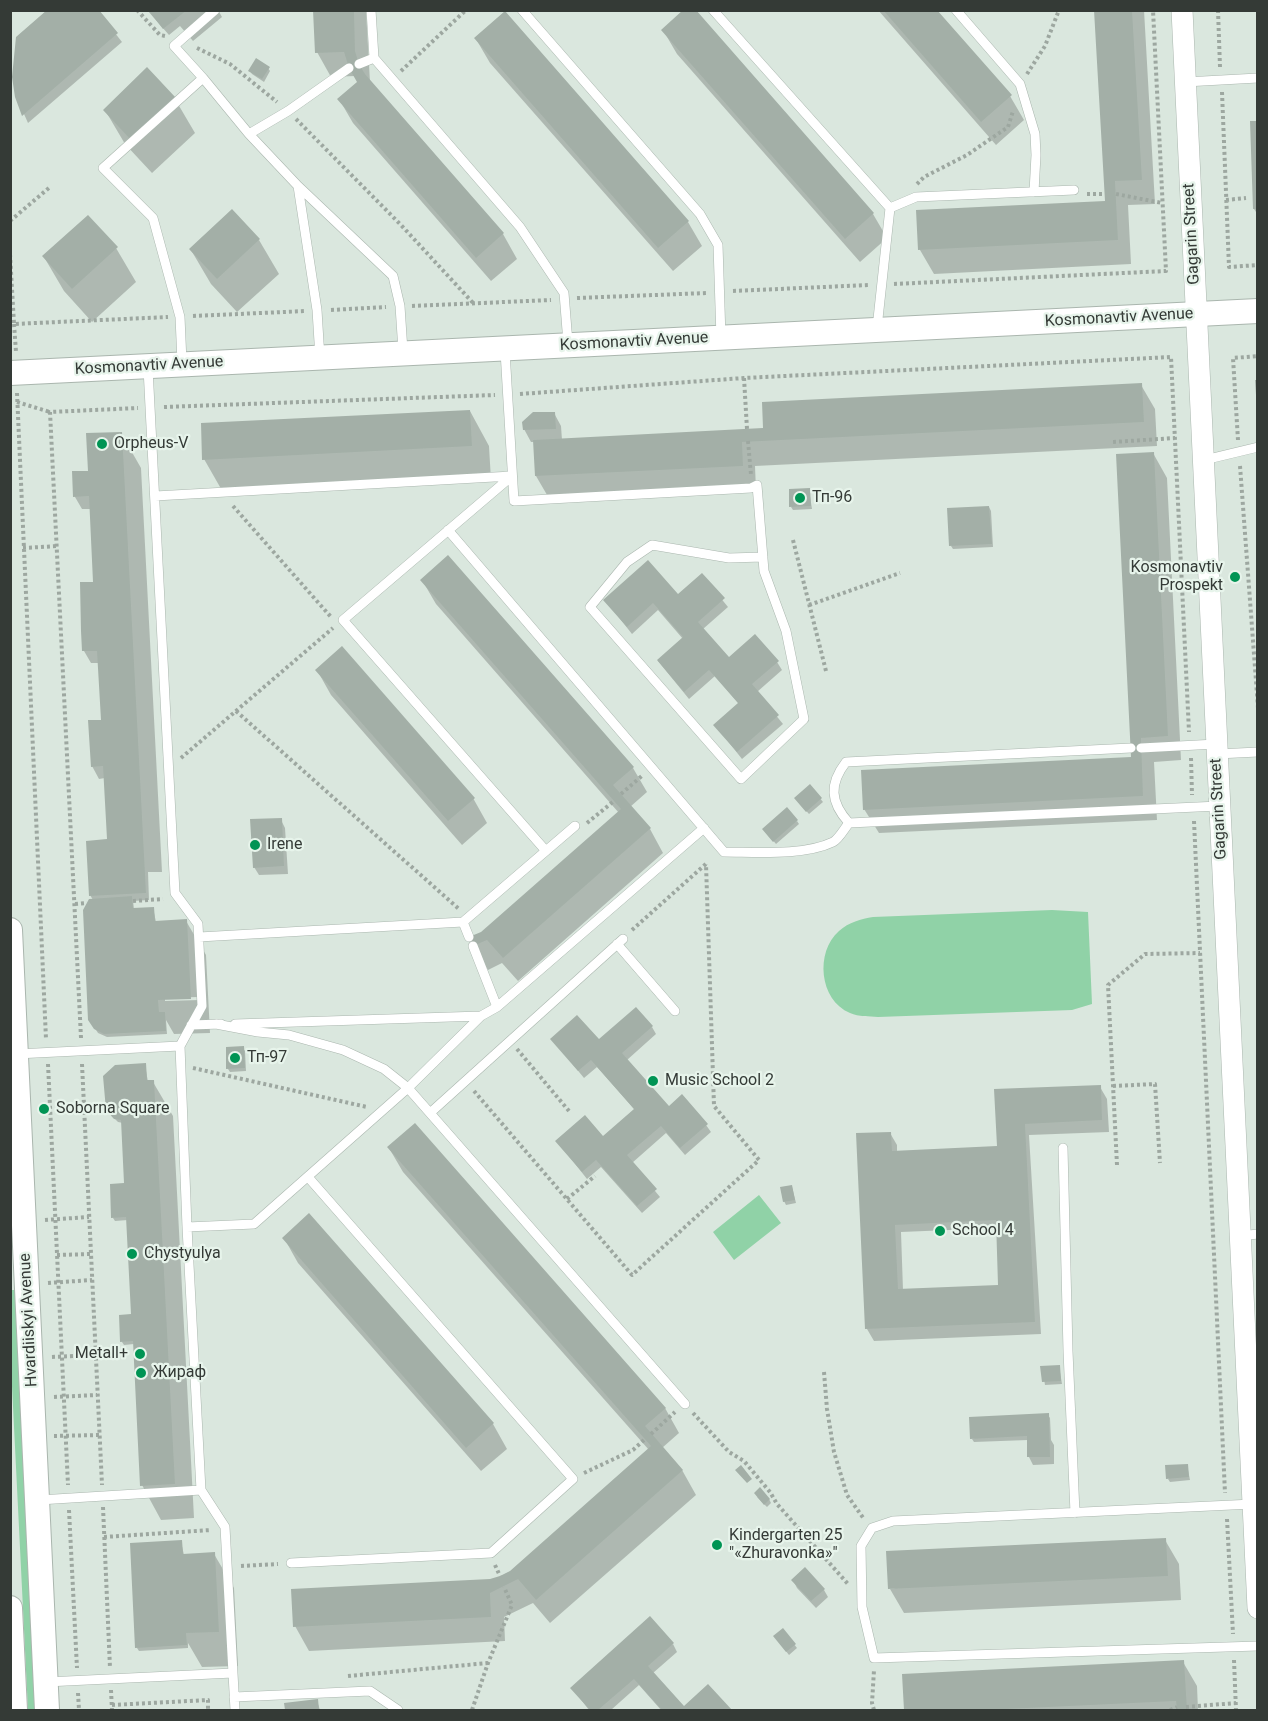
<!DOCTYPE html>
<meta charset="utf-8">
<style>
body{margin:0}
#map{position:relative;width:1268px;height:1721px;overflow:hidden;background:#dae7de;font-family:Roboto,sans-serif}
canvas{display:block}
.frame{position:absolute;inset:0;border:12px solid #343a36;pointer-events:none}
</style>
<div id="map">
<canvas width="1268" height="1721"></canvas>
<div class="frame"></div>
</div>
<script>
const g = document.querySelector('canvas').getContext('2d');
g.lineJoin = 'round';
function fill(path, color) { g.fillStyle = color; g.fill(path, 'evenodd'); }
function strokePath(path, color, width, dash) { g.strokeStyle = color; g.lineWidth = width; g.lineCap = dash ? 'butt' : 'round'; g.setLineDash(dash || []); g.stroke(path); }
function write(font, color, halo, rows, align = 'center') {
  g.font = font + ' Roboto,sans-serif'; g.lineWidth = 4.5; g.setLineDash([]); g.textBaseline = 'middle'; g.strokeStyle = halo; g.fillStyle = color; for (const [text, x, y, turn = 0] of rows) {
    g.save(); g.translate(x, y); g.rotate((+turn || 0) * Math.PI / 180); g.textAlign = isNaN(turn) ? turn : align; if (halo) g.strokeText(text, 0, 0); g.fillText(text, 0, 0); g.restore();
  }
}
fill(new Path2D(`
 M1052 910 1088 912 1092 1004 1072 1010 878 1017C869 1016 859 1017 850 1013 819 1000 815 952 839 931 849 922 861 919 873 917Z
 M759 1195 781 1223 734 1260 713 1232Z
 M10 1290H18L39 1710H28L11 1366Z`), '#90d2a7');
fill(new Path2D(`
 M97 10 122 42 28 123 16 96Z
 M147 10H218L222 17 193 41 180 26 169 35Z
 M315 10H366L370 82 503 234 517 259 491 281 353 123 339 99 359 82 355 76 331 77 317 52Z
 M878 10H935L1010 96 1024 120 996 145Z
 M1096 10H1144L1155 204 1128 205 1131 264 934 274 920 250 918 212 1106 202Z
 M663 30 873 214 887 238 860 262 677 54Z
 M476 39 688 222 702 246 673 271 490 63Z
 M268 68 270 71 264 82 252 74 250 71Z
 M175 99 195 133 152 173 125 144 105 110Z
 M1252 122H1258V215L1254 209Z
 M259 240 279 274 237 312 211 284 191 250Z
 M116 248 136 282 92 322 64 291 44 257Z
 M1141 385 1155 409 1157 446 755 466 756 490 550 500 536 476 534 442H531L524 429 554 413 561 426 562 440 765 430Z
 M470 411 489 446 491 480 224 494 204 459Z
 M121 433 141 468 162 872H148L149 900 133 901 134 909 153 908 156 922 186 921 206 955 210 1033 174 1034 166 1020 167 1034 107 1037 98 1033 89 1019 93 900 90 895 108 841 105 778 99 779 92 766 102 721 99 663H91L84 651 81 584 95 583 91 509H82L75 497 74 473 89 477ZM198 997 199 1000 165 1001V998Z
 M1153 453 1167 478 1181 760 1154 762 1157 820 879 833 864 809 1133 758Z
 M809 490 812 509 793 510 791 507Z
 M989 507 991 511 993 547 953 549 951 546Z
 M448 557 633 768 647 792 630 807 650 829 663 853 518 981 502 963 488 970 474 946 481 934 619 813 436 604 422 580Z
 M702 575 728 607 703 629 729 659 777 662 782 670 757 692 783 724 742 759 715 725 739 704 715 676 689 699 658 661 683 639 658 610 632 634 605 600 678 596Z
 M317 670 473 798 487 823 462 845 331 695Z
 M810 786 823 802 809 814 798 802Z
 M281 820 285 828 288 874 259 875 254 867Z
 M797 821 799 824 776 844 766 832Z
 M652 1027 656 1034 627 1060 669 1108 706 1125 711 1132 685 1155 666 1133 632 1163 660 1197 642 1213 601 1167 587 1179 557 1141 603 1138 635 1110 597 1067 584 1078 552 1039 598 1042Z
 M227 1048H243L245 1051 246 1071 230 1072 228 1069Z
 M145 1065 148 1082H153L173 1116 194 1518 161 1520 142 1485 134 1344 124 1345 122 1342 133 1321 128 1220 115 1221 113 1218 126 1188 123 1123 118 1122 110 1114Z
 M1100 1087 1107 1099 1109 1132 1029 1135 1041 1334 874 1341 867 1329 890 1133 897 1145V1152L999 1148 997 1124ZM998 1228 1000 1286 903 1290 901 1232Z
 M389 1148 665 1408 679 1433 662 1448 682 1470 696 1495 550 1623 533 1603 504 1617 505 1641 309 1651 295 1626 490 1581 511 1572 649 1450 403 1172Z
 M792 1187 796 1203 786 1205 784 1201Z
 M309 1215 493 1424 507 1449 481 1471 298 1263 284 1238Z
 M1059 1366 1062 1384 1045 1385 1042 1367Z
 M1048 1415 1050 1418 1051 1440 1054 1445V1464L1033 1465 1029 1457 1028 1440 974 1442 972 1439Z
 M1187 1465 1190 1480 1170 1482 1168 1479Z
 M757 1497 769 1499 771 1503 767 1507Z
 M1165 1540 1179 1564 1181 1600 904 1613 890 1589Z
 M181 1542 184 1555 214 1554 234 1588 238 1666 202 1667 188 1643V1648L139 1651 137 1648Z
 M793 1580 824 1590 828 1597 816 1608 797 1588Z
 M783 1630 797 1648 789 1655 777 1640Z
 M673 1644 677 1652 653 1673 684 1708 708 1686 730 1710H661L639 1685 611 1710H589L572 1688Z
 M1183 1662 1197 1686 1198 1710H905L903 1676Z
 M317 1701 320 1710H286V1704Z`), '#0003');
fill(new Path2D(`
 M47 10H99L118 33 22 116 15 97 12 77 16 37Z
 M148 10H187L163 29Z
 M313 10H354L355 51 359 64 365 74 504 233 476 258 337 99 357 82 349 68 344 52 315 53Z
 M683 10H696L874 213 845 239 661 30Z
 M883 10H937L1012 95 981 122Z
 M1094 10H1132L1142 180 1115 181 1118 240 918 250 916 210 1105 201Z
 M505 11 689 221 658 248 474 38Z
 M256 58 270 67 262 79 248 71Z
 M147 67 176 98 131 140 103 110Z
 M1250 121H1257V209H1253Z
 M232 209 260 239 217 279 189 249Z
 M88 215 118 247 72 289 42 256Z
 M1255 380H1257V395H1256Z
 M1142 383 1144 422 742 442 743 466 535 476 533 440 763 428 762 402Z
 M470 410 472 446 202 460 201 423Z
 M533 412H555L556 429 523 430 522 422Z
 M122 432 146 893 89 896 86 841 107 839 103 766 91 767 88 720H101L97 651H82L81 631 80 582H93L89 496 73 497 72 471H88L86 433Z
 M1154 452 1168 736 1141 738 1143 796 863 810 861 770 1131 757 1116 454Z
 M810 488 811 506 789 507V489Z
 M989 506 992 544 949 546 947 508Z
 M448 555 634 767 613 785 651 828 503 958 487 940 473 946 469 937 481 932 621 809 420 580Z
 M648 560 678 594 702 573 725 598 698 622 729 657 755 634 779 661 752 684 779 715 737 752 713 725 738 703 709 670 684 692 657 660 683 637 653 603 627 627 603 600Z
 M342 646 475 798 448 821 315 670Z
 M810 784 822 798 806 812 794 798Z
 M787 807 798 820 773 842 762 829Z
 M282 818 284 866 253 868 250 819Z
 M132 896 133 908 154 907 155 921 187 919 191 999 158 1000 159 1012H165L166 1031 104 1034 94 1029 88 1020 83 910 89 899Z
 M636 1007 653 1026 622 1053 669 1106 682 1094 708 1124 680 1148 661 1126 627 1155 657 1189 637 1206 596 1160 582 1172 555 1141 585 1115 603 1136 634 1109 591 1060 578 1071 550 1039 577 1015 599 1039Z
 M244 1046 245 1068 226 1069V1047Z
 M146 1063 147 1080H154L175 1484 140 1486 133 1341 120 1342 119 1315 131 1314 126 1217 111 1218 110 1184 124 1183 121 1120 114 1119 106 1110 103 1076 115 1065Z
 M1101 1085 1102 1120 1025 1124 1035 1322 865 1329 856 1133 891 1132 892 1151 997 1146 994 1089ZM996 1220 998 1285 898 1289 895 1225Z
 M415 1123 666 1408 645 1426 683 1470 536 1600 518 1579 490 1593 491 1617 293 1627 291 1589 490 1579 500 1576 510 1571 651 1446 387 1147Z
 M792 1185 795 1200 783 1202 780 1187Z
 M309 1213 494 1423 466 1448 282 1238Z
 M1060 1365 1061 1381 1042 1382 1040 1366Z
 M1049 1413 1050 1457H1027V1436L970 1439 969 1417Z
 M1188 1464 1189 1477 1166 1479 1165 1465Z
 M741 1465 752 1479 747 1483 735 1470Z
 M760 1487 770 1499 764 1505 754 1493Z
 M1166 1538 1168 1576 888 1589 886 1551Z
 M182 1540 183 1554 215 1552 219 1632 186 1633 187 1645 135 1648 130 1543Z
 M805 1567 825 1589 811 1601 791 1580Z
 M650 1616 674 1643 648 1666 684 1706 708 1684 732 1710H662L634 1679 598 1710H590L570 1688Z
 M783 1628 796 1644 786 1652 773 1636Z
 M1184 1660 1187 1710H1177L1176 1701 985 1710H904L902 1674Z
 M318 1699 319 1710H285L284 1703Z`), '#a3afa7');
const service = new Path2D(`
 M215 10 174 46 203 78 249 134 298 186 317 310 320 358
 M371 10 374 58 520 227 564 293 568 343
 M522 10 700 214 718 245 721 338
 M713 10 890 208 916 197 1074 190
 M956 10 1020 84 1035 134 1036 155 1034 192
 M359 64 374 58
 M1185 82 1258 78
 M249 134 288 111 349 68
 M298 186 393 276 400 306 403 351
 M877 328 890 208
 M505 351 514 501 751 488 757 485 764 571 786 631 804 719 741 779 590 607 627 562 652 545 729 558 763 557
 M182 362 180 317 153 218 103 168 203 78
 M1204 460 1258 447
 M512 476 343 620 546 851
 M155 496 512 476
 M448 530 724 852C756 852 804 856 833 842 839 839 844 829 849 823
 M1131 748 846 762C829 784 830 802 849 823L1219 806
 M1141 748 1216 744
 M1217 754 1258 752
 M463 922 469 937
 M199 937 463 922 575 826
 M617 944 675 1011
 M473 946 497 1007
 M216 1024 258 1032 289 1035 343 1050 384 1069 408 1088 685 1404
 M235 1024 481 1016 497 1007 704 828
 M191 1025 221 1024
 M180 1046 187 1227 201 1490 225 1527 235 1710
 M16 1054 180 1046 202 1006 198 924 175 893 148 368
 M430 1113 623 939
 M1063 1148 1068 1351 1075 1513
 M187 1227 254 1224 408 1088 481 1016
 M1240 1236 1258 1234
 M39 1500 201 1490
 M1253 1504 893 1521 872 1528 861 1546 862 1607 874 1658 1258 1646
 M291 1563 491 1553 573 1479 308 1177
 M46 1682 233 1673
 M234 1697 370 1691 398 1710`);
const tertiary = new Path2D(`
 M1182 10 1258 1608`);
const secondary = new Path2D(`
 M10 373 1258 311
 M10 930 47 1710
 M10 1608 15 1710`);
strokePath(service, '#aab6ae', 10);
strokePath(tertiary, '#aab6ae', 22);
strokePath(secondary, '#aab6ae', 26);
strokePath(new Path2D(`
 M137 10 160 35 165 36
 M1218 10 1220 67
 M197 48 230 64 277 102
 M401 71 466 10
 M1027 74 1045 46 1059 10
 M1222 92 1229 267 1258 265
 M296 119 401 225 474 304
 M917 184 924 177 967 155 1008 127 1013 111
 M1087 194H1104
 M1116 194 1162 203
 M1226 200 1246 198
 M10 221 50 187
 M10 254 14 324 168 317
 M894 284 1166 271 1153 10
 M733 291 869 285
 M577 298 707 293
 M412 306 551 300
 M331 310 386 307
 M193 316 306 311
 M14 324 16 352
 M744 378 747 429
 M17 393 46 1039
 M520 394 744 378 1171 357 1189 732
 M17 402 50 412
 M164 407 495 395
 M1238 440 1233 358 1258 356
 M748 441 751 475
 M1113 442 1175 438
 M1240 466 1258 708
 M233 506 331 617
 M793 540 826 671
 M23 548 58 546
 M809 605 900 573
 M236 711 459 909
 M181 758 333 628
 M1191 758 1192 795
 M621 794 643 775
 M1194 821 1225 1493
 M587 823 614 801
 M133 901 163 899
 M75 904 87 903
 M632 930 707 863
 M81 1038 50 412 138 408
 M517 1049 569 1111
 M48 1064 68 1485
 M82 1064 102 1485
 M193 1068 367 1107
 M1113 1086 1155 1084 1160 1163
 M474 1091 632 1275 759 1160 714 1106 706 864
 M1117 1165 1108 985 1145 954 1200 953
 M567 1199 595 1176
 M45 1220 89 1217
 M57 1255 91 1254
 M48 1283 92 1280
 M52 1357 96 1355
 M824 1372 827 1409 834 1452 847 1495 864 1519
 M54 1397 97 1395
 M693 1413 729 1452 744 1461 770 1492 777 1504 848 1584
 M651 1434 675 1412
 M54 1436 99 1435
 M584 1473 633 1450 645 1439
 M103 1507 110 1668
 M69 1510 77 1668
 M1227 1519 1233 1634
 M104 1537 211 1530
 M495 1565 500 1576
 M241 1566 278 1564
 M1234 1660 1236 1710
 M348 1676 488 1663
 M111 1690 112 1710
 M78 1693 79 1710
 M112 1705 208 1700V1710
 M1186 1707 1236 1703
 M472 1710 488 1663 512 1605 504 1587
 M874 1710 872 1703 874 1670
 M1170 1710 1177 1707`), '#9da7a0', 4, [3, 3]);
strokePath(service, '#fff', 9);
strokePath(tertiary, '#fff', 21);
strokePath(secondary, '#fff', 24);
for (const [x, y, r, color] of [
 [102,444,6,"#009454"],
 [800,498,6,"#009454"],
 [1235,577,6,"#009454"],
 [255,845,6,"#009454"],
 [235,1058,6,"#009454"],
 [653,1081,6,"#009454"],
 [44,1109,6,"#009454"],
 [940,1231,6,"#009454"],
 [132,1254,6,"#009454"],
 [140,1354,6,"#009454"],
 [141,1373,6,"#009454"],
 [717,1545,6,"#009454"]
]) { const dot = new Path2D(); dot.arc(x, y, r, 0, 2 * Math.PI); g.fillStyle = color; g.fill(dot); strokePath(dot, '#e7f4eb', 2); }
write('16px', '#343a36', '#e7f4eb', [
 ["Gagarin Street",1192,234,-93],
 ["Kosmonavtiv Avenue",1119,318,-3],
 ["Kosmonavtiv Avenue",634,342,-3],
 ["Kosmonavtiv Avenue",149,366,-3],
 ["Gagarin Street",1219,809,-93],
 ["Hvardiiskyi Avenue",29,1320,-93]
]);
write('16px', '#343a36', '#e7f4eb', [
 ["Orpheus-V",114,444],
 ["Тп-96",812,498],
 ["Kosmonavtiv",1223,568,"right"],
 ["Prospekt",1223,586,"right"],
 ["Irene",267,845],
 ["Тп-97",247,1058],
 ["Music School 2",665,1081],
 ["Soborna Square",56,1109],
 ["School 4",952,1231],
 ["Chystyulya",144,1254],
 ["Metall+",128,1354,"right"],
 ["Жираф",153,1373],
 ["Kindergarten 25",729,1536],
 ["\"«Zhuravonka»\"",729,1554]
], 'left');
</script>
